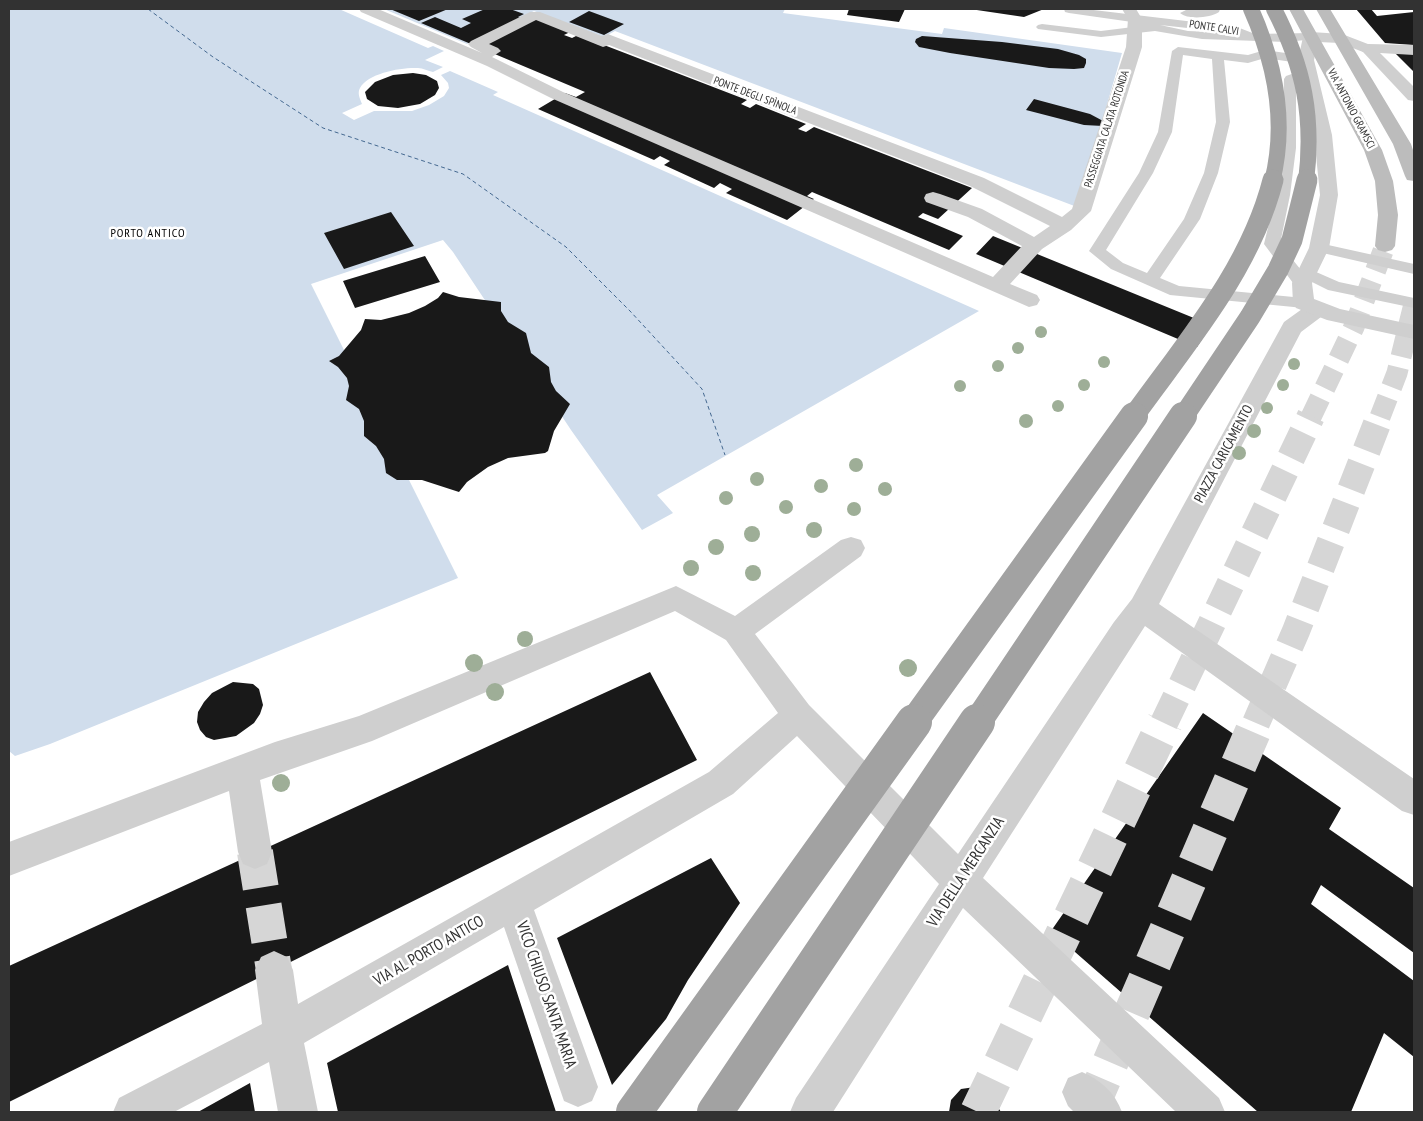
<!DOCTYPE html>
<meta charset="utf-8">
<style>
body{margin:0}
#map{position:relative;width:1423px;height:1121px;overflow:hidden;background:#fff;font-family:"PT Sans Narrow",sans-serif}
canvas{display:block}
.frame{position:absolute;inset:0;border:10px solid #323232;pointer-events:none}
</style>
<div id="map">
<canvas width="1423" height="1121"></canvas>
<div class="frame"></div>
</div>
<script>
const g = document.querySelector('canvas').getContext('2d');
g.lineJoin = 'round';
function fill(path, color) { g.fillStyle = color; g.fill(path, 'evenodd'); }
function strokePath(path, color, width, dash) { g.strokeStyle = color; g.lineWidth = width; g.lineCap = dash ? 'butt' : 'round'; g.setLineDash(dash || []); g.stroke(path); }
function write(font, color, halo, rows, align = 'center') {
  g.font = font + ' "PT Sans Narrow",sans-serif'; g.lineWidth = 5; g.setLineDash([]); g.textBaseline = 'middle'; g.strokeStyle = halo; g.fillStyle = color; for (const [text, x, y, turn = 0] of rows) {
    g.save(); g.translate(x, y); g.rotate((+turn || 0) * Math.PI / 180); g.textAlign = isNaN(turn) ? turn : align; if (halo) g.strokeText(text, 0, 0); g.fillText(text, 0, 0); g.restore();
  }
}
fill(new Path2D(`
 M9 9H339L428 48 433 46 444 51 425 60 443 67 433 72C428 71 423 68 418 68 402 67 368 73 360 88 357 93 360 99 362 104L342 113 354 120 374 111H412L429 105 444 96 449 88 448 83 441 75 450 71 498 92 493 95 979 311 657 495 673 513 642 530 571 430 453 252 443 240 311 284 458 578 50 744 15 756 9 751Z
 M384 9H785L783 13 942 34 944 28 1122 53 1077 207 615 31 604 37 534 11 467 44Z`), '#d0ddec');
strokePath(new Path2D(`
 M148 9 213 57 323 128 463 174 566 247 630 311 702 389 725 455`), '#446890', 1, [4, 3]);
fill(new Path2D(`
 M390 9H448L419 21Z
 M485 9H510L524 14 518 17 526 20 532 17 570 32 564 35 572 38 578 35 747 100 741 104 750 108 756 104 806 124 798 129 806 132 814 127 972 188 938 219 923 213 918 217 963 236 949 250 812 192 807 196 814 199 787 220 726 193 732 189 720 183 714 188 664 165 670 161 660 156 654 160 538 109 565 93 576 97 585 92 421 23 435 17 461 28 471 23 462 19Z
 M849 9H905L899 22 847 15Z
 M970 9H1044L1024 17Z
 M1356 9H1371L1377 16 1414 12V45L1385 43Z
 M589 11 624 24 604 35 569 22Z
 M922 36 1002 42 1058 49 1079 55 1086 59V63L1084 68 1074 69 1049 68 950 53 919 47 915 42 916 39Z
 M1394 52 1414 53V72Z
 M413 73 426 75 437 81 439 88 435 95 420 104 398 108 378 106 367 99 365 92 375 82 393 75Z
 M1034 99 1090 114 1105 122 1103 126 1084 125 1026 110Z
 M391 212 414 246 344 269 324 233Z
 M993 236 1211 325 1197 347 976 254Z
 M425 256 440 282 355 308 343 281Z
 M443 292 459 297 501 302V311L508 322 526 333 531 353 549 367 551 382 556 391 570 404 554 431 548 451 545 453 508 458 488 467 467 482 459 492 422 480H397L386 473 384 459 376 446 364 436V421L359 409 346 400 349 386 347 378 338 367 329 361 339 356 361 330 365 319 381 320 409 313 425 306 438 298Z
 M650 672 697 760 9 1102V966Z
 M233 682 253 684 259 689 263 705 260 714 254 723 236 736 214 740 206 737 200 730 197 722 198 712 204 702 212 693Z
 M1203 713 1341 808 1329 829 1414 888V953L1321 885 1311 904 1414 981V1057L1384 1033 1351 1112H1258L1051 931Z
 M711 858 740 903 688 980 666 1019 612 1085 557 938Z
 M508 965 556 1112H338L327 1063Z
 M250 1083 255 1112H198Z
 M975 1087 990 1095 1001 1112H949L951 1100 961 1089Z`), '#191919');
strokePath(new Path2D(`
 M255 852 274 970`), '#d6d6d6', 36, [36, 18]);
strokePath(new Path2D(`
 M1311 417 1354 327 1385 246
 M1380 417 1397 373 1414 304`), '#d6d6d6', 21, [21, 11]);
strokePath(new Path2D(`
 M1164 723 1311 416
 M1256 723 1296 631 1380 416`), '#d6d6d6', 28, [28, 14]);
strokePath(new Path2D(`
 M978 1112 1165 722
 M1089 1112 1257 722`), '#d6d6d6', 36, [36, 18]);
fill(new Path2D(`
 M1064 9H1085L1237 27 1255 34 1311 33 1317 37 1315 39 1286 42 1202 39 1155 31 1101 37 1038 29 1036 27 1038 25 1042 24 1101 31 1141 26 1132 22 1069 13 1065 12ZM1160 25 1233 33 1188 31Z
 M1220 9 1219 12C1210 18 1188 20 1180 13L1186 10Z
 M1178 47 1248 55 1265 50 1306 56 1312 60 1306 64 1265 58 1248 63 1224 60 1230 122 1218 173 1200 219 1160 278 1179 286 1304 298 1310 299 1312 303 1310 307 1304 308 1170 295 1111 269 1089 251 1139 173 1158 132 1172 51ZM1183 55 1212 59 1216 122 1204 173 1184 219 1147 273 1123 263 1106 250 1153 173 1172 132Z
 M1309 68 1315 72 1313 75 1296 81V148L1290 195 1280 244 1301 270 1307 268 1339 282 1414 298V308L1328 290 1308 280 1310 283 1308 287H1296L1264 244 1276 195 1282 148 1284 79 1286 76Z
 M1319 243 1414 264V274L1314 251 1311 248 1314 245Z`), '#cfcfcf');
fill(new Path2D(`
 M359 9H378L482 53 471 47 468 44 471 41 530 12H540L602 36 608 34 613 36 984 178 1062 217 1072 209 1126 47 1128 19 1122 9H1136L1142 19V47L1091 211 1071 230 1042 249 1010 284 1037 295 1040 300 1037 305 1029 307 551 98 487 66 361 12ZM536 20 598 45 603 47 609 45 970 186 1050 226 1034 237 982 209 940 194 933 192 926 194 924 198 926 202 968 217 1022 246 993 277 563 92 492 57 501 51 498 48 489 44Z
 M1368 44 1414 45V55L1363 52 1360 49 1363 46Z
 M1317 302 1325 304 1328 309 1325 314 1301 332 1159 604 1414 779V815L1402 811 1145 626 983 878 1219 1098 1225 1112H1176L963 908 833 1112H790L796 1098 939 884 797 736 733 794 534 910 598 1087 592 1101 578 1107 564 1101 504 927 304 1043 318 1112H278L269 1062 174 1112H113L119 1098 262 1024 255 970 261 957 274 951 287 957 293 970 298 1004 709 772 778 713 726 640 675 611 372 741 260 780 272 852 267 864 255 869 243 864 238 852 229 791 9 876V842L275 742 359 716 676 586 735 616 841 540 851 537 861 540 865 548 861 556 755 634 809 705 958 854 1114 622 1132 599 1284 322 1309 304Z
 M1082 1072C1101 1080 1115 1093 1122 1112H1074L1068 1106 1062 1092 1068 1078Z`), '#cfcfcf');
fill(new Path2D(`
 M1311 32 1342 34 1373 46 1414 87V101L1408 100 1363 52 1340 43 1318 42 1314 60 1332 135 1338 195 1329 248 1312 283 1314 299 1340 309 1414 325V339L1327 320 1296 308 1293 303 1292 283 1309 248 1320 195 1314 135 1298 60 1303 37 1306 34Z`), '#cfcfcf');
fill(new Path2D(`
 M1289 9H1303L1382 150 1393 181 1398 215 1395 246 1392 250 1385 252 1378 250 1375 246 1378 215 1375 181 1364 150Z
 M1316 9H1330L1411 144 1414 153V181L1407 180 1405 176 1393 144Z`), '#bcbcbc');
strokePath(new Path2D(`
 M1251 9C1275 63 1287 123 1272 182
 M1274 9C1304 67 1314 117 1306 182`), '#a2a2a2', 16);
strokePath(new Path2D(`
 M1133 417C1186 343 1250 270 1273 180
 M1183 417 1250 317 1278 270 1292 240 1307 180`), '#a2a2a2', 21);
strokePath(new Path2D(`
 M913 723 1134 416
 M977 723 1183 416`), '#a2a2a2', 28);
strokePath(new Path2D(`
 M634 1112 914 722
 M715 1112 977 722`), '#a2a2a2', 36);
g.fillStyle = '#9eae97';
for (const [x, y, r] of [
 [1041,332,6],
 [1018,348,6],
 [1104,362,6],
 [1294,364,6],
 [998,366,6],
 [1084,385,6],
 [1283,385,6],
 [960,386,6],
 [1058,406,6],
 [1267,408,6],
 [1026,421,7],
 [1254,431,7],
 [1239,453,7],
 [856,465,7],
 [757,479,7],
 [821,486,7],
 [885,489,7],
 [726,498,7],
 [786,507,7],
 [854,509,7],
 [814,530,8],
 [752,534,8],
 [716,547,8],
 [691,568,8],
 [753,573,8],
 [525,639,8],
 [474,663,9],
 [908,668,9],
 [495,692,9],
 [281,783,9]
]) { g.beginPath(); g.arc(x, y, r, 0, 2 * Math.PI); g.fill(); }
write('11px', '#323232', '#fff', [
 ["PONTE CALVI",1214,28,9],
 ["PONTE DEGLI SPÌNOLA",755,96,21],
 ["VIA ANTONIO GRAMSCI",1351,109,62],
 ["PASSEGGIATA CALATA ROTONDA",1107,129,-72]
]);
g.letterSpacing = '1px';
write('12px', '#000', '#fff', [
 ["PORTO ANTICO",148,234]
]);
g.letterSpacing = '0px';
write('14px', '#323232', '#fff', [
 ["PIAZZA CARICAMENTO",1224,454,-62]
]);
write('16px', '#323232', '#fff', [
 ["VIA DELLA MERCANZIA",966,872,-57],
 ["VIA AL PORTO ANTICO",429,951,-30],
 ["VICO CHIUSO SANTA MARIA",546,995,71]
]);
</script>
